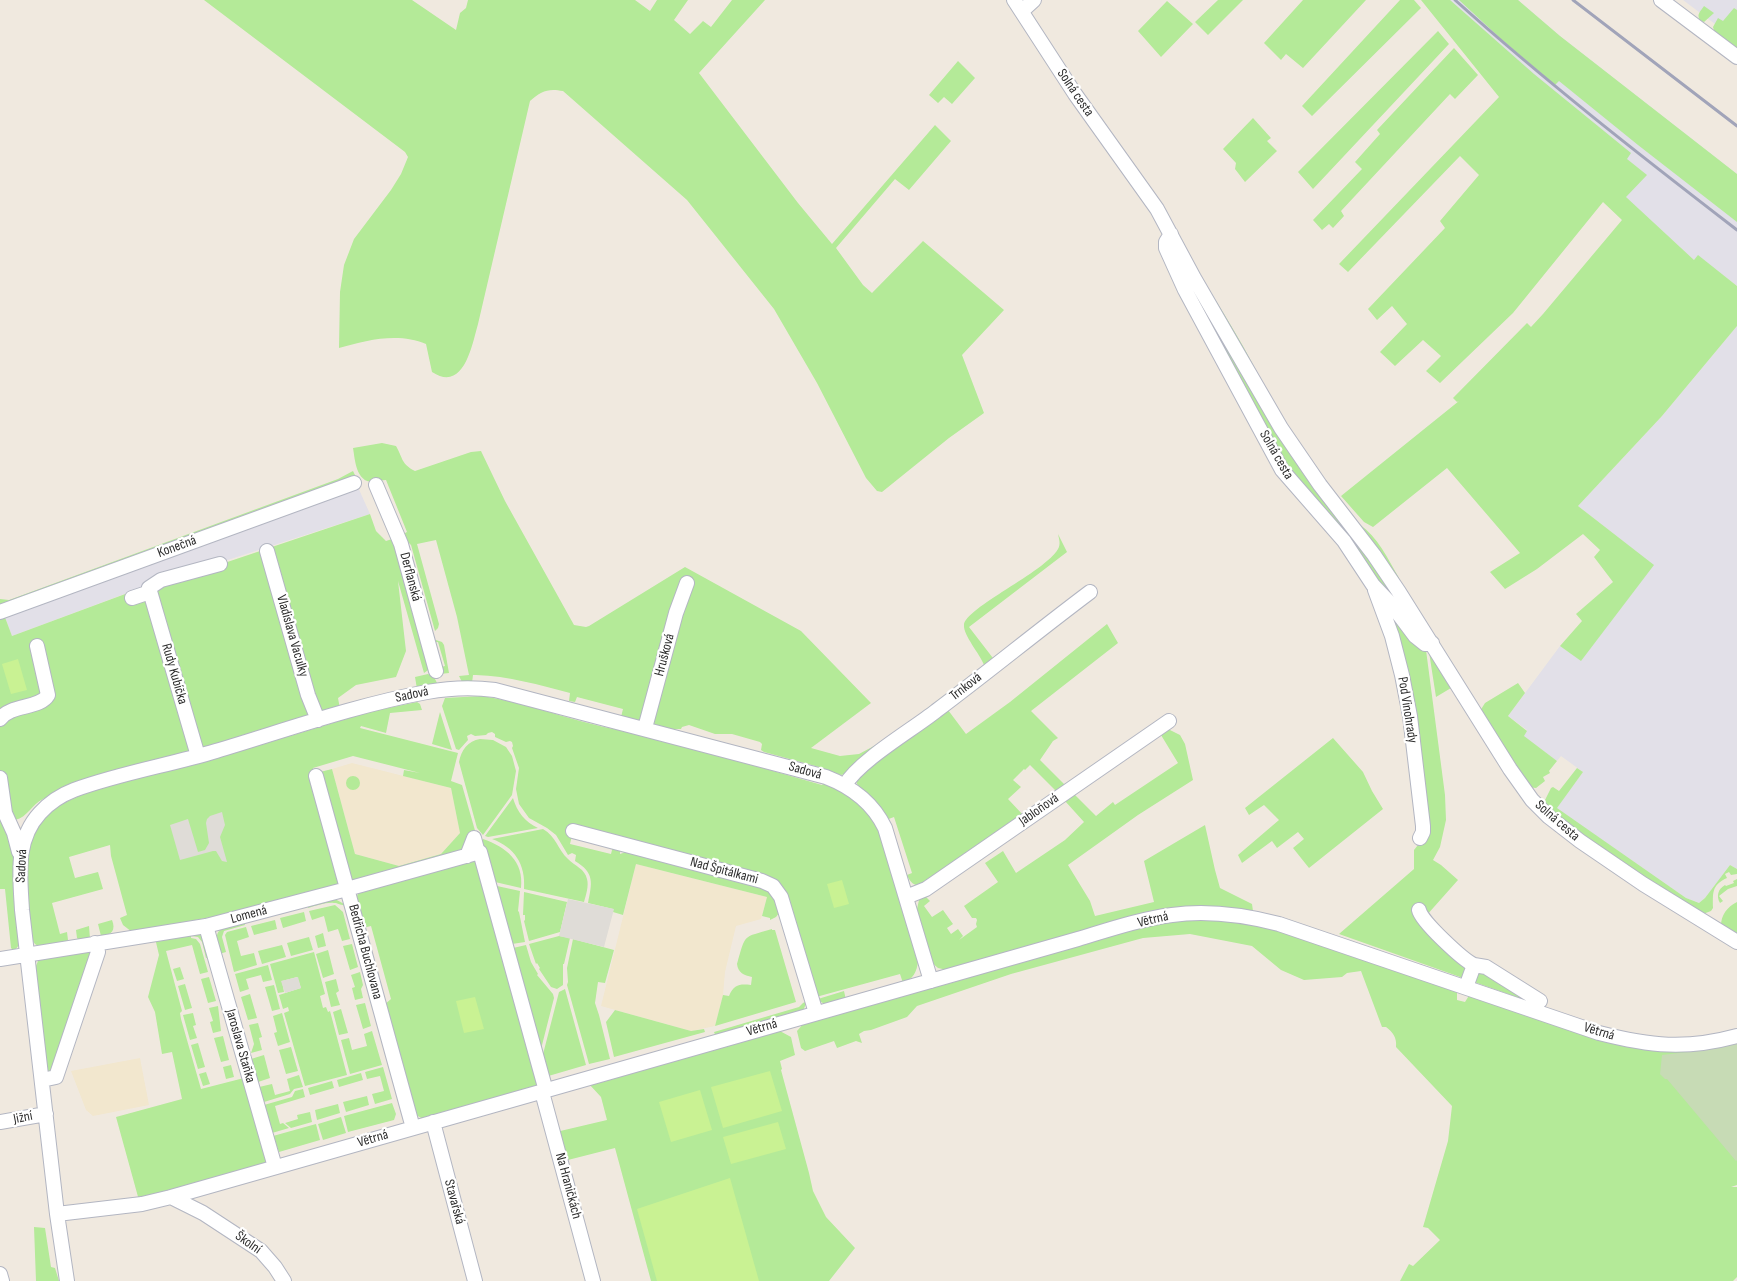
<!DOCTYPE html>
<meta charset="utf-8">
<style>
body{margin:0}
canvas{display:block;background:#f0e9df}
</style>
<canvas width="1737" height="1281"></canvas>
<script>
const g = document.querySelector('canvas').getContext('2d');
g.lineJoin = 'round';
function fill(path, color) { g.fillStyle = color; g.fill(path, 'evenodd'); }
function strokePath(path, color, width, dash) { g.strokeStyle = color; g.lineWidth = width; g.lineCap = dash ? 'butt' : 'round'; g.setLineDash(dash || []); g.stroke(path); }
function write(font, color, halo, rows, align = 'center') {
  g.font = font + ' "Sofia Sans Condensed",sans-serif'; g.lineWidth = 4.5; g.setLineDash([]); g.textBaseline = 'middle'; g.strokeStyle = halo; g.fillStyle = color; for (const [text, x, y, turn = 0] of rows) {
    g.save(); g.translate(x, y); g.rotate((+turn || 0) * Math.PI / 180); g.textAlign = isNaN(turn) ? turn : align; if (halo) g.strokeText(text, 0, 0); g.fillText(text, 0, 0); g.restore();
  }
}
fill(new Path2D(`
 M1428 0H1518L1560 36 1737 174V286L1698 256 1694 260 1576 152Z
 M1683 0H1737V41L1711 21Z
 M1737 326V869L1730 865 1705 898 1699 903 1686 898 1556 808 1583 772 1561 756 1557 761 1523 736 1527 730 1508 716 1560 646 1581 660 1653 565 1578 506 1662 416Z
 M357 485 370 514 135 590 12 636 3 611Z`), '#e2e0e8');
fill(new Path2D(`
 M352 763 451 788 460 833 441 854 399 866 355 854 332 769Z
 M636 864 767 897 761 919 736 926 725 972 723 995 715 1026 691 1031 601 1006Z
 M140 1058 149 1105 93 1116 86 1110 71 1071Z`), '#f2e7ce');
fill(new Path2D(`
 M204 0H412L456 30 460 13 466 8 468 0H635L650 11 657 0H688L674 20 690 34 703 21 711 27 732 0H765L699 73 798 203 832 244 935 125 951 141 909 190 895 179 836 248 863 285 872 293 923 241 1004 310 962 355 984 413 949 438 882 492 877 491 866 478 817 383 774 309 687 200 563 91C548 88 541 91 530 101L478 324C472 345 464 393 432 372L426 344C399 332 366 340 339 348L340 292 344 265 354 239 391 190 401 174 408 157 405 152Z
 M1218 0H1243L1208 35 1195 22Z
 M1303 0H1366L1303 68 1286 54 1281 60 1264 43Z
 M1400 0H1414L1421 8 1312 116 1302 106Z
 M1421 0H1450L1534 74 1631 153 1627 159 1647 175 1626 197 1694 260 1698 255 1737 286V326L1662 416 1578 506 1654 565 1581 661 1560 646 1582 621 1576 614 1613 582 1594 557 1600 550 1583 534 1537 569 1505 589 1490 572 1520 553 1447 468 1373 527 1364 522 1341 496 1459 401 1457 402 1453 398 1527 323 1531 327 1543 314 1622 220 1603 202 1513 313 1440 383 1426 371 1441 356 1423 340 1395 366 1380 352 1407 324 1392 306 1377 320 1368 309 1445 228 1440 221 1479 175 1460 156 1348 272 1339 264 1499 97Z
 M1459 0H1518L1560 36 1737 174V222L1638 145 1559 81 1555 85 1500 38Z
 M1167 1 1193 24 1161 57 1138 31Z
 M1704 6 1714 13 1704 22 1700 20C1696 14 1701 11 1704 6Z
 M1734 8 1737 10V52L1715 34 1713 27 1718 18 1723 21Z
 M1438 31 1449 44 1313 189 1298 172Z
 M1454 48 1478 75 1455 99 1450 94 1341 211 1344 216 1333 228 1329 224 1322 230 1313 220 1362 169 1355 162 1380 134 1377 130Z
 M958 61 975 78 952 104 944 97 938 103 929 95Z
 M1253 118 1271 138 1267 141 1277 151 1245 182 1235 169 1236 163 1223 149Z
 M1170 250 1294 459 1375 567 1419 635 1288 476Z
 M1193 265C1221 308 1248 351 1269 397Z
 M382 443 396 446C403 458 401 464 415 471L471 452 481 451 505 501 574 625 586 627 589 626 685 567 801 631 871 703 811 748 840 756 859 754 887 739 984 665C980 654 963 635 964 625 965 608 1045 572 1058 549 1061 544 1059 539 1058 534L1067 552 969 627 996 662 848 773 841 775 819 767 764 752 761 750 762 744 760 742 732 734H715L689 725 682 727 681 729H670L621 717 623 709 577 697 575 702 569 701 570 693C540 685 508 676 476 675H473L472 683 462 682 459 676 469 675 457 617 436 540 417 544 439 624 438 628 435 631 411 545 401 535 407 532 386 480C382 480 378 482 374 482 356 483 355 460 353 448Z
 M353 471 356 477 0 609V599L9 600 338 479Z
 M370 514 376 531 386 541 392 539 396 544 431 668 424 673 398 581 406 651 396 677 356 685 338 698 340 709 290 736 369 712 417 702 420 704 422 710 390 713 386 733 361 726 360 728 458 753 451 781 462 785 476 834 465 850 359 883 353 880 348 874 320 772 332 769 355 854 399 866 441 854 460 833 451 788 403 776 404 770 420 773 353 756 313 768 345 881 337 886 248 910 132 932 123 925 120 918 127 915 111 856 110 845 69 857 75 878 98 872 103 889 52 903 60 934 67 932 68 940 67 943 41 948 35 944 30 937C27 890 13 833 62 804 72 799 83 794 94 790 77 790 58 791 43 799 32 804 28 817 15 820L0 788V613L3 612 12 636 136 590 162 584Z
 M1359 524C1378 537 1388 559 1399 578L1397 582 1356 525Z
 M1380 595 1426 650 1445 795 1446 820 1440 847 1433 860 1441 865 1458 880 1426 916 1486 971 1539 1005 1339 934 1414 869V850L1425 836 1410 720Z
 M1107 624 1118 643 1031 711 1058 738 1053 741 1040 760 1065 785 1056 791 1030 765 1025 770 1024 769 1013 780 1021 787 1008 799 1024 816 921 886C914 886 910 882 907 875L912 873 894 817 886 820 883 810 857 784V780L883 756 948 710 966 734 1010 702Z
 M436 640 442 642 444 645 449 673 440 674 437 668 445 666 438 642 430 643V641Z
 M1429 652 1451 688 1436 697Z
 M428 674 434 677 438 685 417 689 415 677Z
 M1518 683 1525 693 1508 716 1527 731 1524 736 1557 761 1549 771 1550 773 1543 777 1545 781 1536 788 1527 787 1480 711 1485 703Z
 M482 696C536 704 587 728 641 733L822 785 824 783 846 792 870 815 881 834 918 961C917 972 913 979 903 983L900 974 816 997 782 888 573 831 570 844 611 854 613 846 620 848V854L626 852 761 886 773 896 779 913 776 917 770 920V918L762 916 767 897 636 864 623 915 613 912V909L588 903C592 883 595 873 575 861L576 855 572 853 568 855 556 835 547 828 529 818 519 804 516 789 519 768 512 748 513 746 512 742 510 741 506 742 495 737V734L492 732 488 733 486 735 475 736 471 734 467 736 468 740 459 750 456 749 442 706 445 698Z
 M440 712 452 750 432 744Z
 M1166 728 1180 735 1185 744 1193 780 1138 815 1068 865 1090 901 1095 916 1154 902 1144 861 1205 825 1215 870 1220 888 1252 904 1253 911 1206 906 1177 907 1176 909 947 970 938 968 930 961 917 909 919 900 924 895 930 901 924 906 932 917 943 910 953 924 947 928 951 934 958 929 963 936 959 940 977 927 976 924 977 920 976 918H972L964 906 998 882 985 863 1003 851 1016 873 1065 840 1084 822 1065 801 1074 794 1096 816 1113 802 1115 805 1178 763 1161 735Z
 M1333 738 1363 772 1372 791 1383 809 1309 868 1293 848 1304 839 1298 832 1277 848 1272 841 1242 863 1238 855 1279 820 1264 805 1249 815 1245 808Z
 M480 739 493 740 506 747 512 756 516 771 512 795 483 835 477 828 459 762C461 750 468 741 480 739Z
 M1577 768 1583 772 1557 808 1686 898 1699 903 1705 898 1730 865 1737 869V874L1731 875 1729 872 1725 874 1727 878C1711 885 1713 894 1713 908L1711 911 1703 914 1627 868 1546 808 1545 800 1551 788 1553 787 1559 791Z
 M346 783a7 7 0 1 1 14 0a7 7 0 1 1-14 0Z
 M513 798C517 812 525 822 538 828L488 837 485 836Z
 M0 813 14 848 19 945 14 951 11 948 5 889H0Z
 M543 829C556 836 558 850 568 859 575 866 585 869 587 879 589 886 586 895 584 902L524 889C526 864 514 847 492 839Z
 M483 839C506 847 524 861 521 888L495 882 480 844Z
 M477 859 542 1085 425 1120 416 1115 384 1005 391 999 371 926 363 928 355 899 360 891Z
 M1737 879V886L1728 889 1719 896 1723 901 1720 903C1716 896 1718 889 1725 885L1726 886 1734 883 1733 881Z
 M497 886 520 891 518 911 519 912 525 942 512 944Z
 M524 892 567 902 560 932 529 941 524 921 525 920V915H523Z
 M335 899 346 905C340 906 339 903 334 903 326 902 316 906 308 908L307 905Z
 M1737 902V934L1724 926H1721C1721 915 1727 907 1737 902Z
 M335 905 343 912 350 939 342 941 338 929 328 932 324 916 312 920 309 911Z
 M304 912 306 921 283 928 280 918Z
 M112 920C116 930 112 935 101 936L98 924Z
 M275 920 277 929 254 935 251 926Z
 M1182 920 1227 921 1277 929 1457 989V1000L1465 1002 1470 994 1588 1035 1721 1046 1737 1113V1185L1731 1187H1737V1277L1733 1281H1400L1409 1264 1413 1266 1440 1240 1428 1228 1423 1227 1448 1141 1452 1106 1396 1047C1397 1038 1393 1032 1386 1027H1382L1361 971 1347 973 1342 977 1304 980 1281 970 1252 946 1190 934 1143 938 1011 974 917 1006 907 1017 871 1030 864 1031 859 1034 862 1043 856 1041 837 1048 834 1041 805 1051 801 1048 797 1031 804 1023 916 992V990L1150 924Z
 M244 921 245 925 224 931 222 937 226 952 219 954C212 926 221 928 244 921Z
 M89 926 90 939 80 941 77 938 76 930Z
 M246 927 249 937 237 941 241 956 254 953 257 965 234 972 225 935 227 932Z
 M772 929V930H775L796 1002 715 1026 723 995 729 996C734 984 740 984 751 985L752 977C744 975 738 973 737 964 746 933 742 938 772 929Z
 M197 932 204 938 210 957 206 958 202 942 198 937 191 936V938L196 939 200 944 208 972 200 974 192 945 166 951 182 1011 180 1013 181 1019 201 1089 244 1078 268 1159 265 1166 140 1204 116 1117 182 1099 172 1052 162 1054 155 1012 148 997 159 955 155 938Z
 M323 933 326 946 318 948 315 936Z
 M559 936 570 938 564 964H563V985L557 989 551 987 539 969 540 968 537 963 536 964 529 944Z
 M309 937 313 950 291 956 287 943Z
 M573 939 614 950 605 983 598 982 595 1003 599 1015 610 1059 589 1064 567 985 568 982 567 968Z
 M352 944 358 967 350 970 343 946Z
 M282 945 286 957 262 964 258 951Z
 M526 945 531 962 538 974 537 975 553 994 554 998 540 1053 513 948Z
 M92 950 51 1072 45 1069 34 971 38 961 44 957Z
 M328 950 334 974 323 978 316 954Z
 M314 952 325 994 320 996 323 1008 326 1007 328 1012 330 1011 347 1075 305 1086 284 1013 289 1011 288 1007 283 1009 279 995 301 988 297 977 282 981 284 992 278 993 270 964Z
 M268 965 272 980 263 982 261 975 246 979 249 989 240 992 235 974Z
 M180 967 184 979 177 981 173 969Z
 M360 972 363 985 361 989 363 998 355 1000 352 988 355 987 351 975Z
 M209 977 216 1001 208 1003 201 979Z
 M336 979 339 991 336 993 340 1005 331 1007 325 982Z
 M185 984 192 1008 185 1010 178 986Z
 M274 985 280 1009 272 1011 265 987Z
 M565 989 586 1065 545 1077 541 1062 559 992Z
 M844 991 846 1000C836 1002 824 1008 818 999Z
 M250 994 257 1018 248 1020 241 997Z
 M807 1001 803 1011 716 1037 714 1032 799 1007 803 1003Z
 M365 1003 371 1026 363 1029 356 1005Z
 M218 1006 221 1031 213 1033 210 1022 213 1021 209 1008Z
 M341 1009 348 1033 339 1035 333 1012Z
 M615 1010 691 1031 704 1029 705 1032 614 1057 606 1022Z
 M193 1013 196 1025 193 1026 197 1038 190 1040 183 1015Z
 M282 1013 290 1042 278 1046 274 1033 277 1032 273 1016Z
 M258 1023 262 1037 259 1038 262 1050 251 1053 254 1044 249 1025Z
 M778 1030 791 1037 795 1055 780 1061 782 1069 781 1070 809 1173 813 1191 826 1217 855 1248 829 1281H651L615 1148 564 1161 556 1132 607 1120 601 1097 589 1084Z
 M372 1031 382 1065 350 1074 341 1040 349 1038 352 1050 367 1046 364 1034Z
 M223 1036 229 1060 221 1062 214 1038Z
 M198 1043 205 1067 198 1069 191 1045Z
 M291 1047 298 1071 286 1074 279 1050Z
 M264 1055 270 1078 258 1082 251 1059Z
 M231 1065 234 1077 226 1079 223 1067Z
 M383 1067 392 1099 375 1104 372 1094 384 1091 380 1076 367 1079 365 1072Z
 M206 1072 210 1084 203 1086 199 1074Z
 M361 1073 363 1080 339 1087 337 1080Z
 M299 1075 303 1087 294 1089 290 1094 264 1102 259 1087 272 1084 275 1095 290 1091 287 1079Z
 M332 1081 334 1088 310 1095 308 1088Z
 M303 1089 305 1097 275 1106 280 1124 283 1123 289 1128 272 1133 264 1105 292 1097 295 1091Z
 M367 1096 369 1105 346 1112 343 1102Z
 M392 1103 396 1114 394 1120 348 1132 344 1116Z
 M338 1104 340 1113 317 1120 315 1110Z
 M310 1112 312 1122 291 1128 285 1123 298 1119 297 1115Z
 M341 1117 346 1133 323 1140 318 1124Z
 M316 1124 320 1140 279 1152 273 1136Z
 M34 1227 45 1228 51 1267 55 1268 59 1281H36Z`), '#b4ea98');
fill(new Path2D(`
 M1737 1042V1160L1736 1161 1667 1079H1665L1660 1074 1662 1055 1696 1051Z`), '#c7dbb5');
fill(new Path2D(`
 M18 659 27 690 11 694 2 664Z
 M842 880 849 904 834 908 827 884Z
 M475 997 484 1029 464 1033 456 1001Z
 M770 1071 782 1111 723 1128 711 1087Z
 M700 1090 712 1130 671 1142 659 1102Z
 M778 1122 786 1149 731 1164 723 1137Z
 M730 1178 759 1281H657L637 1209Z`), '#c9f293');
fill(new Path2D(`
 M222 812 225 825 220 837 227 862 222 861 216 851H213L180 860 170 825 188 819 198 852 205 850 209 843 206 823 207 819 210 816Z
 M568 899 614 909 604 947 559 936Z
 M298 977 301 988 285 993 281 981Z`), '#dfdcd7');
const minor = new Path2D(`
 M1014 0 1075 94 1157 209 1194 278 1281 428 1320 485 1374 555 1399 592 1510 769 1532 800 1549 817 1580 841 1643 884 1737 942
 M1661 0 1737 57
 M1022 11 1034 0
 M1171 234 1166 242V248L1185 290 1282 470 1344 541 1373 585 1391 604 1415 636 1425 644 1432 643
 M376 485 401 544 436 671
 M267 551 308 695 318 720
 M1375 590 1392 636 1402 675 1410 716 1423 826V832L1420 838
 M132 598 150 592
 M0 612 354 483
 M0 719C11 704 40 709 48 695L37 646
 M645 728 676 613 687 583
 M198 756 149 588 161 580 220 564
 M316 776 413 1128
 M0 778 5 813 14 833 19 852
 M845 785C860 760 912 730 936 711 988 672 1038 631 1090 592
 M573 831 762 881 773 886 781 897 816 1013
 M467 856 474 838 478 853
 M906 897 926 889 1169 721
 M1419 910C1421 921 1463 960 1474 965L1466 987
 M206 926 275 1167
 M0 959 206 926 347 889 480 852 546 1091
 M1474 965 1486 967 1540 1001
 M42 1080 56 1077 98 952 95 943
 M542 1092 593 1281
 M0 1122 46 1114
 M433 1122 475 1281
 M171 1197 203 1213 261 1251 275 1267 284 1281
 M57 1214 142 1204 171 1197 1078 939C1108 930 1140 919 1172 915 1208 910 1244 915 1279 924L1599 1033C1650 1046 1686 1050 1737 1036
 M0 1274 2 1281
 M67 1281 57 1214 22 910C20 875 15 840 40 813 49 803 61 795 74 790 120 773 170 765 216 751 286 730 356 705 427 692 449 688 473 687 495 690L826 777C852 787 873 803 885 828L931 981`);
strokePath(minor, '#b3b6c2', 16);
strokePath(minor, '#fff', 14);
strokePath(new Path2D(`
 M1455 0C1545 81 1641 156 1737 230
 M1573 0 1737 126`), '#a1a4b9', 3);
write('14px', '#2e2e2e', '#fff', [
 ["Solná cesta",1075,93,56],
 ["Solná cesta",1276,455,60],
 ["Konečná",177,547,-20],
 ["Derflanská",410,577,75],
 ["Vladislava Vaculky",292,636,74],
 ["Hrušková",665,655,-75],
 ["Rudy Kubíčka",174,674,74],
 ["Trnková",966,687,-38],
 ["Sadová",412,695,-12],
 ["Pod Vinohrady",1407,710,81],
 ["Sadová",805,771,16],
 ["Jabloňová",1039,810,-35],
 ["Solná cesta",1557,821,41],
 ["Sadová",22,866,-87],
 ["Nad Špitálkami",724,871,15],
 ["Lomená",249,915,-15],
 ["Větrná",1153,920,-13],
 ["Bedřicha Buchlovana",365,952,75],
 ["Větrná",762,1028,-16],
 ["Větrná",1599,1032,17],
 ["Jaroslava Staňka",240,1046,74],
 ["Jižní",23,1118,-11],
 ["Větrná",373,1139,-16],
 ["Na Hraničkách",568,1186,75],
 ["Stavařská",454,1202,75],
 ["Školní",248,1243,35]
]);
</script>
